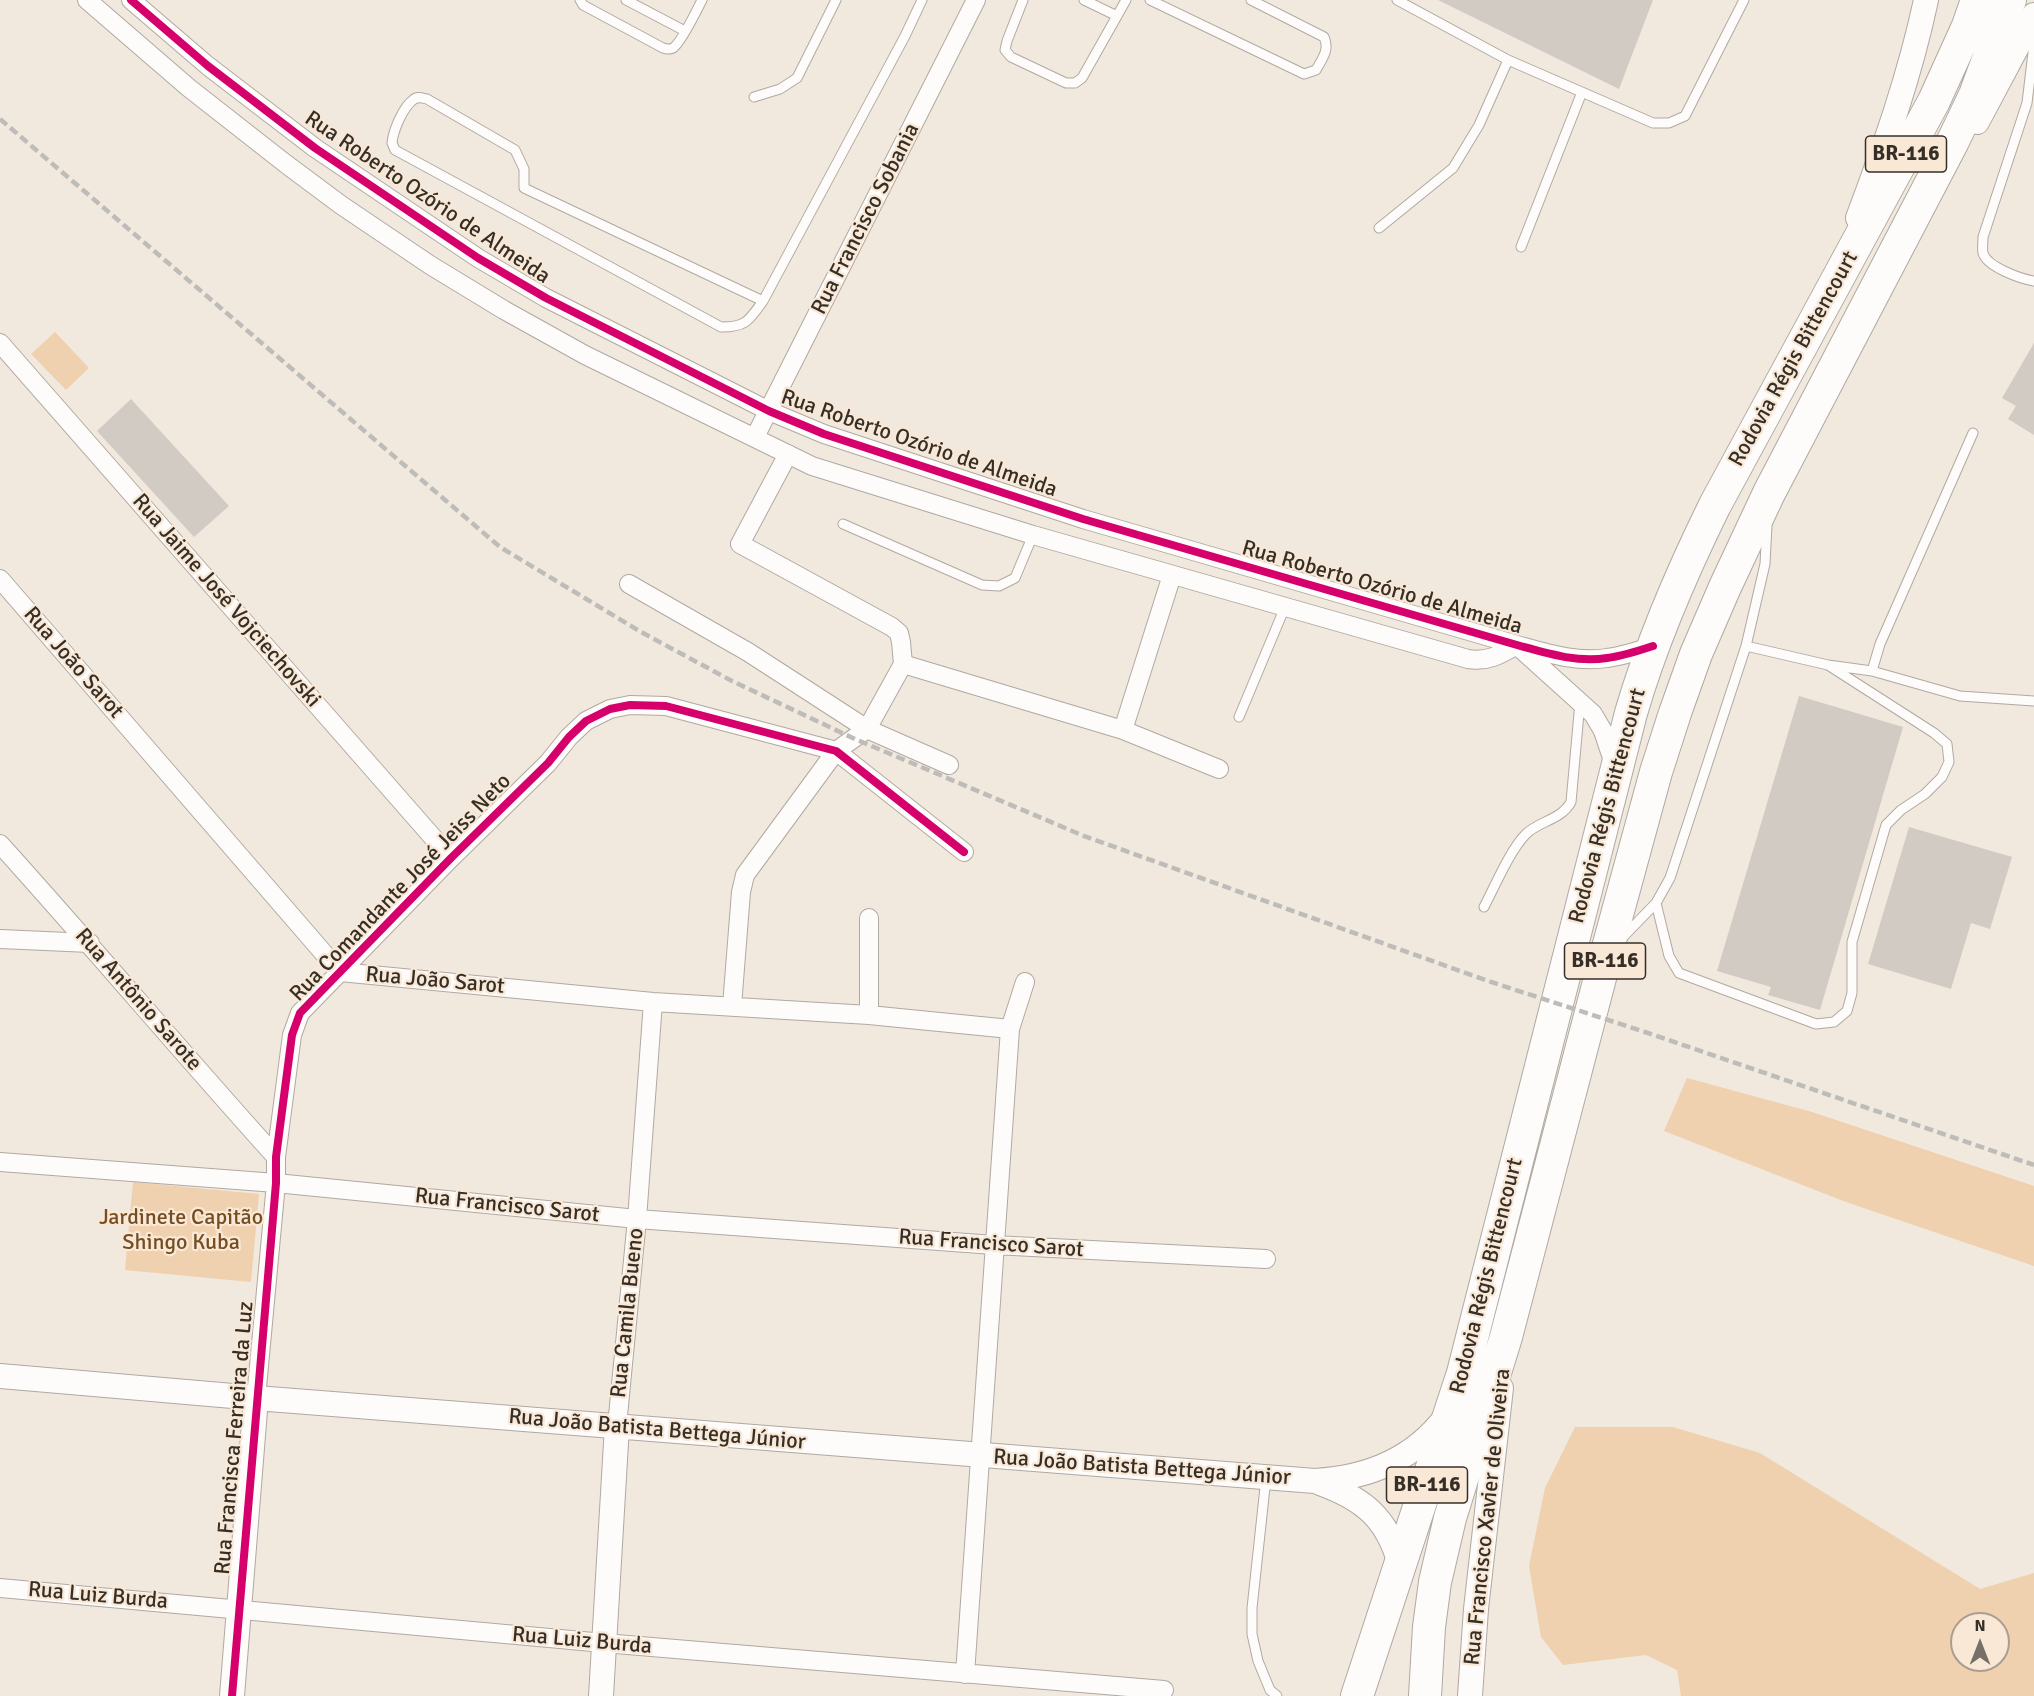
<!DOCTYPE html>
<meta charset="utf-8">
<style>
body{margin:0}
#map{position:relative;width:2034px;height:1696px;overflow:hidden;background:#f1e8de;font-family:Signika,sans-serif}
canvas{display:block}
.north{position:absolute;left:1950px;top:1612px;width:60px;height:60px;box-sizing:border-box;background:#f9e8d6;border:2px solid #ab9e90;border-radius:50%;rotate:0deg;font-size:16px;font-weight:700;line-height:24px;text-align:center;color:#352f28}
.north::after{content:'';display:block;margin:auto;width:21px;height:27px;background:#777068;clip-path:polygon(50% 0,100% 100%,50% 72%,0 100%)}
</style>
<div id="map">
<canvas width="2034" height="1696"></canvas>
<div class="north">N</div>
</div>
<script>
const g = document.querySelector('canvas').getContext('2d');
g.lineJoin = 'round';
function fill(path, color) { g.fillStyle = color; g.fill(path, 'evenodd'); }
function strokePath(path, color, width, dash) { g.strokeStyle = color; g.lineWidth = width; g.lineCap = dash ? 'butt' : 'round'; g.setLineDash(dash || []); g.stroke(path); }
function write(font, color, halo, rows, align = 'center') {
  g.font = font + ' Signika,sans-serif'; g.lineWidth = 4.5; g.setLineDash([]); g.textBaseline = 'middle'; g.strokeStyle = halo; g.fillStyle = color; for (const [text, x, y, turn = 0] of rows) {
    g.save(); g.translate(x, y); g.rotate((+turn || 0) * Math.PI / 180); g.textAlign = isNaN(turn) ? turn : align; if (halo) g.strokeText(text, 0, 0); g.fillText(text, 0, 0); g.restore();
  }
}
fill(new Path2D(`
 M55 332 89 368 66 390 31 354Z
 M1687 1078 1812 1112 2034 1186V1266L1846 1202 1664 1131Z
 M133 1182 259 1194 251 1282 125 1270Z
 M1575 1427H1673L1760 1453 1980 1589 2034 1573V1696H1681L1677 1670 1646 1655 1563 1665 1541 1637 1529 1566 1545 1488ZM1962 1624H1998V1660H1962Z`), '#efd0af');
fill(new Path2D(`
 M1438 0H1653L1619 89Z
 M2034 343V435L2008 419 2016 406 2002 398Z
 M131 399 229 506 194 537 97 431Z
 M1799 696 1903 727 1820 1010 1768 995 1771 987 1717 971Z
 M1909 827 2012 857 1990 929 1971 923 1951 989 1868 964Z`), '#d2cbc4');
const lane = new Path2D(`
 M580 0 583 5 663 48C666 49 669 50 673 48 681 43 697 10 702 0
 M626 0 685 31
 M1023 0 1007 41 1005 50 1011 57 1066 83H1075L1082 78 1126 0
 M1084 0 1117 16
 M1150 0 1304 74 1316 70C1322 59 1330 50 1324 37L1251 0
 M1397 0 1508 60 1653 123H1669L1685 116 1744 0
 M2034 44 2027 103 1983 237C1983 242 1982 248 1983 253 1987 267 2021 279 2034 281
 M754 97 780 89 797 78 836 0
 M1379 228 1453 168 1479 125 1508 60
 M1521 247 1582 92
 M763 301 524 188V169L515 150 427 99C422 98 417 96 413 100 403 107 393 131 392 143L395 150 721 327C747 327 749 320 763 301L905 36 922 0
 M843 524 982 585 999 586 1015 578 1033 535
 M1746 646 1828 665 1872 671 1880 644 1973 433
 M1872 671 1960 696 2034 701
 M1239 717 1285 607
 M1656 903 1669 956 1679 973 1816 1024 1834 1022 1847 1011 1852 993V942L1886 825 1901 810 1925 794 1942 777 1949 762 1947 744 1934 733 1828 665
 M1484 907C1495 886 1510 850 1526 834 1539 821 1561 820 1571 802L1580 702
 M1622 938 1656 903 1670 878 1746 646 1765 564 1767 525
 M1266 1478 1252 1608V1634L1258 1661 1270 1690 1277 1696`);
const street = new Path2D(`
 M87 0 189 88 286 164 341 205 430 265 504 310 585 355 812 466 1033 535 1468 659C1488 662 1500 655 1517 645
 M131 0 208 66 315 148 478 258 546 298 769 411 824 434 1083 519 1517 645C1546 653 1577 663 1607 658 1623 656 1638 651 1653 646
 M0 343 451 858
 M755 437 976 0
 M0 579 340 972 653 1002 869 1015 1010 1029
 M629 584 748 652 867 729 949 765
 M1521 649 1593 714 1603 731 1614 764
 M903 664 1123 730 1219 769
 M1123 730 1172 575
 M0 844C93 947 183 1054 276 1157
 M0 939 90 943
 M732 1006 741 892 745 875 836 751 867 729 903 664 901 642 899 633 892 627 740 544 788 454
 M869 1015V918
 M0 1162 276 1183 637 1219 994 1245 1266 1259
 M256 1398 276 1183V1157L292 1035 300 1013 451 858 548 763 569 737 586 721 610 709 630 705 666 706 836 751 964 852
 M617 1426 637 1219 653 1002
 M0 1588 604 1643 1164 1690
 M965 1674 1010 1029 1025 982`);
const secondary = new Path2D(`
 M1977 122 2034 15
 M1858 218C1885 146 1910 75 1926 0
 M0 1376 256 1398 1315 1481C1366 1478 1413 1460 1445 1418
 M1320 1483C1364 1499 1387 1518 1400 1564
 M232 1696 256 1398
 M601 1696 617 1426
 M1470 1696 1476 1609 1501 1388`);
const highway = new Path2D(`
 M1357 1696 1463 1373 1631 713C1652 641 1682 572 1715 505L1934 101 1968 26 1977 0
 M1425 1696 1429 1627 1435 1582 1450 1518 1506 1337 1606 955 1656 772 1675 713 1696 654 1725 587 1769 493 1953 141 1975 95 2010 0`);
strokePath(lane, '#b0a9a2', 11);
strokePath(street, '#b0a9a2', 20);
strokePath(secondary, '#b0a9a2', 26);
strokePath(highway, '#b0a9a2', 34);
strokePath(lane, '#fdfcfa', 9);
strokePath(street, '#fdfcfa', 18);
strokePath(secondary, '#fdfcfa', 24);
strokePath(highway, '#fdfcfa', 32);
strokePath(new Path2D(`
 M0 119 500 547 641 632 732 681 855 739 1084 836 1488 981 1645 1032 2034 1165`), '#bebcb9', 4.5, [9, 4.5]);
strokePath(new Path2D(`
 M131 0 208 66 315 148 478 258 546 298 769 411 824 434 1083 519 1517 645C1546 653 1577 663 1607 658 1623 656 1638 651 1653 646
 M232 1696 276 1183V1157L292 1035 300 1013 451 858 548 763 569 737 586 721 610 709 630 705 666 706 836 751 964 852`), '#d6006c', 8);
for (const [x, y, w] of [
 [1906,154,81],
 [1605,961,81],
 [1427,1485,81]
]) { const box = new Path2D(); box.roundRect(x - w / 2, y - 18, w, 36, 4.5); g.fillStyle = '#f9e8d6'; g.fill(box); strokePath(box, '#352f28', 1.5); }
write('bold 21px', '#352f28', null, [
 ["BR-116",1906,154],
 ["BR-116",1605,961],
 ["BR-116",1427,1485]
]);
write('22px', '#352f28', '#f9e8d6', [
 ["Rua Roberto Ozório de Almeida",427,198,34],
 ["Rua Francisco Sobania",866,219,-63],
 ["Rodovia Régis Bittencourt",1794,359,-61],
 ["Rua Roberto Ozório de Almeida",919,444,19],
 ["Rua Roberto Ozório de Almeida",1382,588,16],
 ["Rua Jaime José Vojciechovski",226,601,49],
 ["Rua João Sarot",73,663,49],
 ["Rodovia Régis Bittencourt",1608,806,-75],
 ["Rua Comandante José Jeiss Neto",401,888,-46],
 ["Rua João Sarot",435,981,5],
 ["Rua Antônio Sarote",138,1000,49],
 ["Rua Francisco Sarot",507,1206,6],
 ["Rua Francisco Sarot",991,1244,4],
 ["Rodovia Régis Bittencourt",1487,1276,-76],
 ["Rua Camila Bueno",628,1313,-84],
 ["Rua João Batista Bettega Júnior",657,1430,5],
 ["Rua Francisca Ferreira da Luz",235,1438,-85],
 ["Rua João Batista Bettega Júnior",1142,1468,4],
 ["Rua Francisco Xavier de Oliveira",1488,1517,-84],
 ["Rua Luiz Burda",98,1596,5],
 ["Rua Luiz Burda",582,1641,5]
]);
write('22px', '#754d20', '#f9e8d6', [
 ["Jardinete Capitão",181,1218],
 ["Shingo Kuba",181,1243]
]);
</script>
